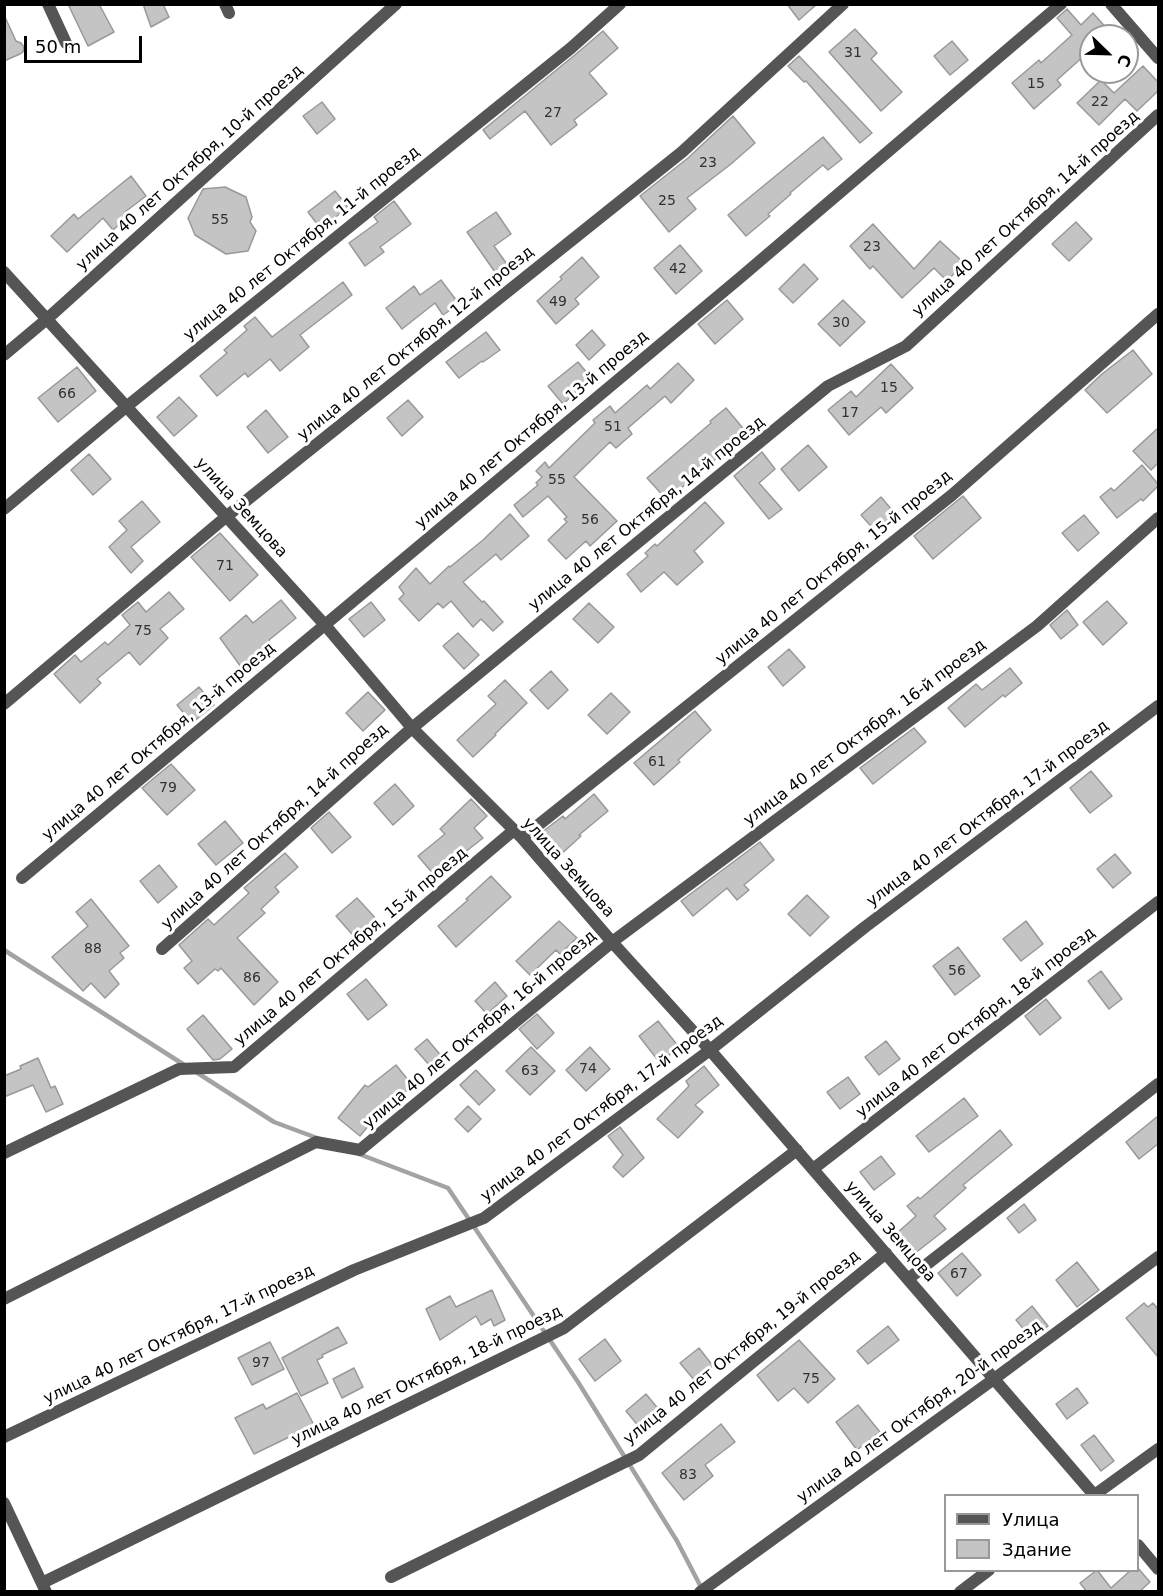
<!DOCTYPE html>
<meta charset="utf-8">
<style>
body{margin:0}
#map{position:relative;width:1163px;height:1596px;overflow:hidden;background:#fff;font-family:"DejaVu Sans",sans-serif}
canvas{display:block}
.frame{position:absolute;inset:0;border:6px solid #000;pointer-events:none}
.legend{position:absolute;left:944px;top:1494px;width:195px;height:78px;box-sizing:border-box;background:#fff;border:2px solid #999;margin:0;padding:8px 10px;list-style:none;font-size:18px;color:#000}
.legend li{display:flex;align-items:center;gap:12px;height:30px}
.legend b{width:30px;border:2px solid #999}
.north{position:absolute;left:1079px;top:24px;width:60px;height:60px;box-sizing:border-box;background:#fff;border:2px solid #999;border-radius:50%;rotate:113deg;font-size:16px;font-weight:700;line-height:24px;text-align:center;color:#000}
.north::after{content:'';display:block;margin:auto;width:21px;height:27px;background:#000;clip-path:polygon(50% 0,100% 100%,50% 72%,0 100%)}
.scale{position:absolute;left:24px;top:36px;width:118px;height:27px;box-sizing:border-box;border:3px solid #000;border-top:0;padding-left:8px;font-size:18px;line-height:21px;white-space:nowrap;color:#000;-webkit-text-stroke:4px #fff;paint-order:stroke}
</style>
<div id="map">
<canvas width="1163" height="1596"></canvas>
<div class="frame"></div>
<ul class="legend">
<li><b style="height:8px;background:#555"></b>Улица</li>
<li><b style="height:16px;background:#c4c4c4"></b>Здание</li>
</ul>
<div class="north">С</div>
<div class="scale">50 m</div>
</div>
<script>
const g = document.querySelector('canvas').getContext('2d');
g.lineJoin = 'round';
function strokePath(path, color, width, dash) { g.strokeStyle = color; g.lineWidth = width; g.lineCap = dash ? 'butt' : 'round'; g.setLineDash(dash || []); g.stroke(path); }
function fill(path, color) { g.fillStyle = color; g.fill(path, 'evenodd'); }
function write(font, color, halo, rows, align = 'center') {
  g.font = font + ' "DejaVu Sans",sans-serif'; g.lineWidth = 6; g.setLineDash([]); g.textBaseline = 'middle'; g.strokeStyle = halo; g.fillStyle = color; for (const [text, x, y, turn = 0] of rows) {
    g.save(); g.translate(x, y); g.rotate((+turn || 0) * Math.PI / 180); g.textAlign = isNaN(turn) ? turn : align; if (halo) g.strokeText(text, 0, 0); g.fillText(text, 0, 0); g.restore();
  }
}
strokePath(new Path2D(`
 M4 950 186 1066
 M196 1072 274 1122 317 1138
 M359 1154 448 1188 578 1382 677 1541 702 1589`), '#a3a3a3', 4.5);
const building = new Path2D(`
 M68 4H99L114 32 88 46Z
 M143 4H163L169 17 151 27Z
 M787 4H817L799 20Z
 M1067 9 1081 25 1093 13 1108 30 1101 36H1091V45L1083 53 1085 55 1057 80 1061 85 1034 109 1012 83 1039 60 1041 63 1072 35 1057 18Z
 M4 15 16 41 21 43 24 47 23 52 20 54 4 61Z
 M855 29 877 53 871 59 902 92 881 111 829 52Z
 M603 31 618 48 589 73 607 94 574 120 577 125 551 145 525 111 490 139 483 130 576 54Z
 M952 41 968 60 950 75 934 56Z
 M799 56 872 133 860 143 806 81 804 82 788 66Z
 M1143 66 1158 82V91L1137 111 1125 99 1099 125 1077 103 1101 80 1114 93Z
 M322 102 335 119 317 134 303 116Z
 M733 116 755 143 731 164 687 198 696 209 669 232 640 196 688 158Z
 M823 137 842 159 828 170 823 165 790 193 791 194 768 214 770 216 746 236 728 215Z
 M131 176 146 196 125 212 129 216 113 230 103 218 67 252 51 236 74 214 78 219Z
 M225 187 246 197 252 217 250 222 256 231 248 251 226 254 195 235 188 218 203 189Z
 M335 191 348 207 321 229 308 212Z
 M394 201 411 224 380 247 384 252 365 266 349 243 378 222 374 217Z
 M496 212 511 234 494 246 509 267 497 275 467 232Z
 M1076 222 1092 239 1069 261 1052 244Z
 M873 224 914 269 940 241 964 263 947 281 934 268 902 298 873 266 870 269 850 246Z
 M680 245 702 271 676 294 654 268Z
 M582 257 599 277 575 299 579 304 556 324 537 301 562 279 560 277Z
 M804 264 818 279 793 303 779 289Z
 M441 280 459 304 443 315 435 303 402 329 386 308 414 286 420 295Z
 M343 282 352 295 300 335 309 347 280 371 270 359 248 377 245 373 217 396 200 376 227 353 224 350 247 330 244 326 255 317 272 337Z
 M727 300 743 319 715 344 698 324Z
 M843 300 865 322 840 346 818 324Z
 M592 330 605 345 589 360 576 345Z
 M486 332 500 350 483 362 482 361 459 378 446 362Z
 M1133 350 1152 374 1107 413 1085 390 1102 374Z
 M578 362 592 379 563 404 548 386Z
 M678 363 694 380 671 403 665 396 628 428 632 434 616 448 610 442 574 477 617 521 590 546 586 541 566 559 548 540 567 522 564 519 567 517 548 496 523 517 514 505 538 485 536 483 542 477 536 471 545 462 549 468 595 423 593 420 610 406 615 413 647 385 650 389Z
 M891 364 913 388 886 413 881 407 849 435 828 410 851 391 856 397Z
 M77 367 96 391 58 422 38 398Z
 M179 397 197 416 174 436 157 417Z
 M408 400 423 417 402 436 387 418Z
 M726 408 747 433 667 500 647 478 711 423 710 421Z
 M266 410 288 437 268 453 247 427Z
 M1158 428V463L1151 470 1133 451Z
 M808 445 827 467 799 491 781 469Z
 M762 452 775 469 759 483 782 509 769 519 734 476Z
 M89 454 111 479 93 495 71 470Z
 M1142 465 1158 484V486L1143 501 1141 499 1117 518 1100 497 1111 488 1114 491Z
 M963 496 981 518 933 559 914 536Z
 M881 497 897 516 877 533 861 515Z
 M142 501 160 522 131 547 143 561 131 573 109 547 127 530 119 521Z
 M705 502 724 523 694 551 703 562 677 585 664 572 641 592 627 574 648 556 645 553 655 544 657 546Z
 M510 514 529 536 501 560 496 554 463 582 482 602 484 601 503 622 493 631 481 619 473 627 451 601 443 608 438 603 419 621 399 599 404 594 399 587 416 568 430 584 449 566 450 567 483 540Z
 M1084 515 1099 533 1078 551 1062 533Z
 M220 533 258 575 230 601 191 557Z
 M169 592 184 609 160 629 168 638 140 665 129 652 97 679 101 683 80 703 54 674 75 655 81 662 105 642 108 645 130 625 122 615 138 602 146 612Z
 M281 600 296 618 269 640 270 642 251 656 252 658 241 667 220 638 246 615 253 623Z
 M1107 601 1127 623 1103 645 1083 622Z
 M371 602 385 620 364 637 349 619Z
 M589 603 614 627 598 643 573 619Z
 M1067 610 1078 625 1061 639 1050 625Z
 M458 633 479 655 464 669 443 646Z
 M789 649 805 667 783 686 768 667Z
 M1010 668 1022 683 1005 697 1003 695 965 727 948 708 976 684 982 690Z
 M551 671 568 690 548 709 530 690Z
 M505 680 527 703 495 734 496 735 473 757 457 740 496 704 488 696Z
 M199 687 214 705 192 723 177 705Z
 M368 692 385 710 363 731 346 713Z
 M611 693 630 712 607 734 588 715Z
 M695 711 711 730 678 760 680 762 654 785 634 763Z
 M914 728 926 742 873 784 860 768Z
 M171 764 195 790 167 815 142 788Z
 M1091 771 1112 796 1090 813 1070 788Z
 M395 784 414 806 393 825 374 803Z
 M594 794 608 811 579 835 581 836 557 858 537 836 563 816 565 819Z
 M471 799 487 816 474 828 483 838 435 876 418 856 445 834 440 829Z
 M329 812 351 837 332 853 311 828Z
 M225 821 243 843 216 865 198 844Z
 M760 842 774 860 744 885 749 890 737 900 727 888 693 916 681 901Z
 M285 853 298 867 275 887 279 892 261 909 265 913 237 938 278 982 254 1005 221 968 218 971 215 969 198 984 184 968 192 961 179 945 208 919 214 925 249 893 244 888Z
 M1115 854 1131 873 1113 888 1097 869Z
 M159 865 177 887 158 903 140 881Z
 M491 876 511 897 456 947 438 926 468 900 466 899Z
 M807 895 829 917 810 936 788 914Z
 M357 898 379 922 358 941 336 916Z
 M91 899 129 946 120 953 124 958 109 971 119 984 105 998 91 983 83 991 52 957 88 926 76 912Z
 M559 921 577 938 560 954 556 950 530 975 516 961Z
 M1026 921 1043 944 1021 961 1003 939Z
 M958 947 980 976 955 995 933 966Z
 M1101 971 1122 999 1109 1009 1088 981Z
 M366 979 387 1005 368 1020 347 994Z
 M495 982 507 996 487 1014 475 1001Z
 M1046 999 1061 1018 1040 1035 1025 1016Z
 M537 1014 554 1033 537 1049 519 1029Z
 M203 1015 232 1049 220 1059 213 1060 187 1029Z
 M658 1021 679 1047 660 1063 639 1036Z
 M427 1039 443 1058 432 1068 415 1049Z
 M886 1041 900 1059 879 1075 865 1057Z
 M531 1047 555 1071 530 1095 506 1071Z
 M590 1047 610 1069 586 1091 566 1070Z
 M38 1058 51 1088 55 1086 63 1104 46 1112 33 1085 4 1097V1076L21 1069 20 1066Z
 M396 1065 413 1086 401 1095 397 1091 360 1136 338 1118 365 1085 368 1087Z
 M704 1066 719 1085 695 1105 703 1112 678 1138 657 1119 689 1086 686 1081Z
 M476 1070 495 1090 479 1105 460 1085Z
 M848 1077 860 1094 840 1109 827 1092Z
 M964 1098 978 1116 929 1152 916 1136Z
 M468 1106 481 1119 468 1132 455 1119Z
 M1158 1116V1144L1139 1159 1126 1142Z
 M620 1127 644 1158 623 1177 613 1167 623 1155 608 1136Z
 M1000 1130 1012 1145 963 1185 966 1188 934 1216 946 1229 914 1254 896 1234 916 1216 907 1206 918 1197 920 1199Z
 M881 1156 895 1174 874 1190 860 1172Z
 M1024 1204 1036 1220 1019 1233 1007 1218Z
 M962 1253 981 1275 957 1296 938 1273Z
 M1077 1262 1099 1290 1077 1307 1056 1280Z
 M492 1290 505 1320 494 1326 491 1319 481 1325 476 1316 440 1340 426 1309 450 1296 456 1307Z
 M1144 1303 1148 1307 1153 1303 1158 1309V1357L1126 1318Z
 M1032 1306 1048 1326 1032 1339 1016 1320Z
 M888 1326 899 1340 868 1364 857 1351Z
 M338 1327 347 1343 322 1355 323 1357 317 1360 328 1383 301 1396 282 1358Z
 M605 1339 621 1361 595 1381 579 1359Z
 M799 1340 835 1379 808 1403 794 1388 778 1401 757 1375Z
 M270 1342 284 1369 252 1385 238 1358Z
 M699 1348 713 1366 695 1381 680 1363Z
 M354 1368 363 1387 342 1398 333 1379Z
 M1077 1388 1088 1403 1067 1419 1056 1404Z
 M297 1393 314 1425 254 1454 235 1418 263 1404 266 1409Z
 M646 1394 665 1417 645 1434 626 1411Z
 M858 1405 880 1432 857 1450 836 1422Z
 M721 1424 735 1442 705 1465 713 1476 684 1500 662 1473Z
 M1094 1435 1114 1461 1101 1471 1081 1445Z
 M1137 1567 1150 1582 1139 1592H1087L1080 1583 1097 1570 1111 1588 1131 1570H1137Z`);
fill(building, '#c4c4c4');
strokePath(building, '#999', 1.5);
strokePath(new Path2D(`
 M48 4 66 43
 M225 4 229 13
 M1111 4 1158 58
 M4 272 325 625 412 728 522 838 612 942 710 1050 1095 1496
 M4 355 47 319 396 4
 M4 509 126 407 571 48 620 4
 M4 704 227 516 682 152 843 4
 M522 838 952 495 1158 314
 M22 878 741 277 1061 4
 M162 949 412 728 828 386 906 346 1158 115
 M4 1153 179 1069 234 1067 514 830
 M813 1169 1158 902
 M908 1279 1158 1084
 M4 1299 316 1142 360 1150 612 942 1037 626 1158 518
 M4 1437 354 1270 484 1218 710 1050 865 927 1158 706
 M1093 1496 1158 1449
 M4 1503 46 1592
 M1138 1545 1158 1569
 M391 1577 639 1455 886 1253
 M42 1583 564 1328 797 1150
 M700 1592 994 1379 1158 1257
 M960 1592 989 1570`), '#555', 12);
write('14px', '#313131', null, [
 ["31",853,53],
 ["15",1036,84],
 ["22",1100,102],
 ["27",553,113],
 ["23",708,163],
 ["25",667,201],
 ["55",220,220],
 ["23",872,247],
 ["42",678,269],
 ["49",558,302],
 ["30",841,323],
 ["15",889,388],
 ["66",67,394],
 ["17",850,413],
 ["51",613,427],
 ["55",557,480],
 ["56",590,520],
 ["71",225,566],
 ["75",143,631],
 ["61",657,762],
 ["79",168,788],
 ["88",93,949],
 ["56",957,971],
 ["86",252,978],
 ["74",588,1069],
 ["63",530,1071],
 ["67",959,1274],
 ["97",261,1363],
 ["75",811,1379],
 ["83",688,1475]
]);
write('16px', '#000', '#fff', [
 ["улица 40 лет Октября, 10-й проезд",190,168,-42],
 ["улица 40 лет Октября, 14-й проезд",1026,214,-42],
 ["улица 40 лет Октября, 11-й проезд",302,244,-39],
 ["улица 40 лет Октября, 12-й проезд",416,344,-39],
 ["улица 40 лет Октября, 13-й проезд",532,430,-40],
 ["улица Земцова",241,508,48],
 ["улица 40 лет Октября, 14-й проезд",647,514,-39],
 ["улица 40 лет Октября, 15-й проезд",834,568,-39],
 ["улица 40 лет Октября, 16-й проезд",865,733,-37],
 ["улица 40 лет Октября, 13-й проезд",159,742,-40],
 ["улица 40 лет Октября, 17-й проезд",988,814,-37],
 ["улица 40 лет Октября, 14-й проезд",275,827,-42],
 ["улица Земцова",568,868,48],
 ["улица 40 лет Октября, 15-й проезд",351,947,-40],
 ["улица 40 лет Октября, 18-й проезд",976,1023,-38],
 ["улица 40 лет Октября, 16-й проезд",480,1030,-40],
 ["улица 40 лет Октября, 17-й проезд",602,1109,-37],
 ["улица Земцова",890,1232,49],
 ["улица 40 лет Октября, 17-й проезд",179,1335,-26],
 ["улица 40 лет Октября, 19-й проезд",742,1348,-39],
 ["улица 40 лет Октября, 18-й проезд",427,1376,-26],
 ["улица 40 лет Октября, 20-й проезд",920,1412,-36]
]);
</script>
